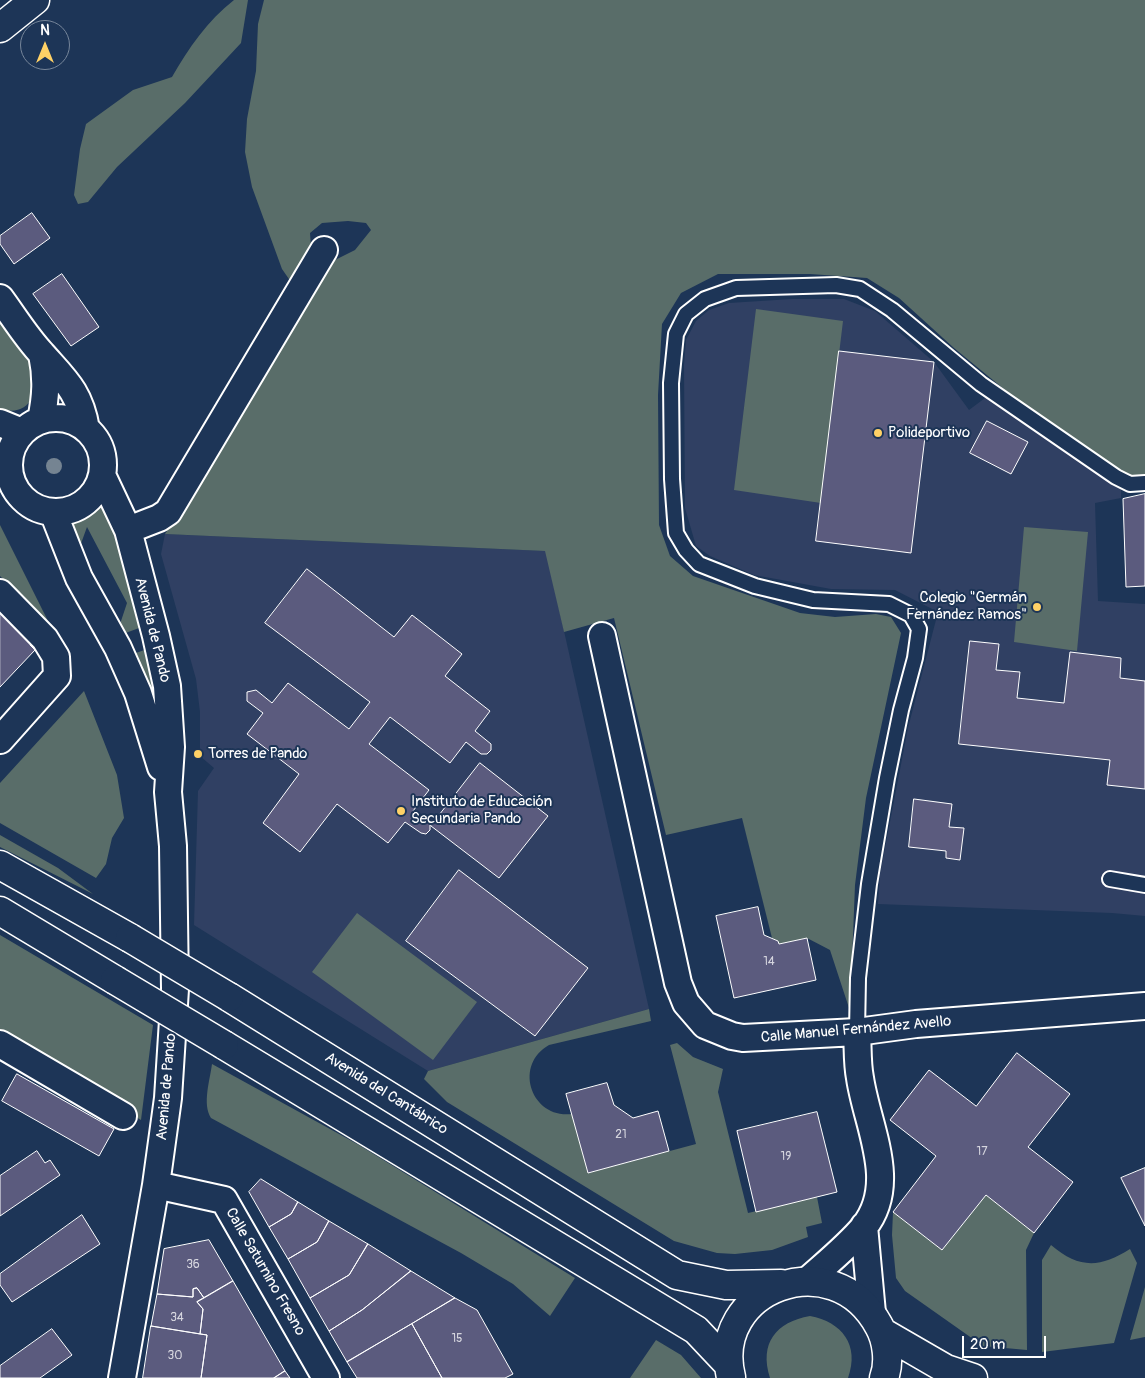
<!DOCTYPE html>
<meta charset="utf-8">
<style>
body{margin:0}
#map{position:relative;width:1145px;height:1378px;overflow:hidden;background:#1d3557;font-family:Pangolin,sans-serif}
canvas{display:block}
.north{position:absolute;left:20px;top:20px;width:50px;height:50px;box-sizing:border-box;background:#1d3557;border:1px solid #77869a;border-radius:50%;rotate:0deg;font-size:14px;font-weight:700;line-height:20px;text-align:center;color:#fff}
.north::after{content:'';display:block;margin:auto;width:18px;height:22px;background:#ffd166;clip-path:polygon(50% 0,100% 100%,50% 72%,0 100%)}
.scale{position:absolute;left:962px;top:1336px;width:84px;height:22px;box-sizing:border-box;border:2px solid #fff;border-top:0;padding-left:6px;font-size:15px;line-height:18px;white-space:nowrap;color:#fff;-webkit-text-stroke:4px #1d3557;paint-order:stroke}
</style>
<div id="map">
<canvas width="1145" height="1378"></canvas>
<div class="north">N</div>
<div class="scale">20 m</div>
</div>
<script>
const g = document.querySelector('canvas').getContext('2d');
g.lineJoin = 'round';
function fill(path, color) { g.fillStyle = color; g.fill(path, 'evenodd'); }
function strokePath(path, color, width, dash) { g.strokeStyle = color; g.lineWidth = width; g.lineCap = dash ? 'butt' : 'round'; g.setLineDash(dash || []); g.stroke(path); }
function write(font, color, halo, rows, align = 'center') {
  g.font = font + ' Pangolin,sans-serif'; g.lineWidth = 4; g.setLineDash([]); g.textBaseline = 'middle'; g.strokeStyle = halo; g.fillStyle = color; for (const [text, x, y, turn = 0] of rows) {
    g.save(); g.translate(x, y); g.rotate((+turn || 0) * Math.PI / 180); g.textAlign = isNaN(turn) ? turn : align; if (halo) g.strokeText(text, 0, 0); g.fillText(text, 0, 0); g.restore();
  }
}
fill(new Path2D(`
 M792 299H844L875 311 934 362 969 410 989 395 1044 436 1121 486V498L1095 503 1098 601 1145 604V916L1112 913 878 904 880 874 908 728 937 616 936 611 895 590 831 589 754 575 710 556 696 546 685 508 684 365 686 340 696 321 709 310 729 303Z
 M165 534 546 551 649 1009 428 1071 194 925 198 791 214 768 200 756V712L196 679 161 554Z`), '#304063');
fill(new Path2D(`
 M234 0H248L241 43 185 103 117 167 88 202 78 204 74 195 80 149 86 124 133 90 172 77C188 49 208 20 234 0Z
 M264 0H1145V477L1133 478 1103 462 1033 413 954 348 899 298 867 278 810 274H718L681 293 662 324 658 395 659 525 670 556 693 576 800 613 835 617 876 614 891 617 901 633 866 798 855 885 850 1011 830 950 807 938 779 944 778 941 772 938 742 818 666 835 614 618 564 632 545 551 165 534 331 262 355 250 371 230 366 223 348 221 322 223 310 233 311 247 291 282 282 269 252 187 245 152 247 119 256 71 258 24Z
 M756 309 843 321 821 503 734 490Z
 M0 321 33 363 34 396C25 410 16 413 0 409Z
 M99 503 108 504 147 625 123 634 120 624 127 603 87 527 79 549 69 524 82 518Z
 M0 525 52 629 0 576Z
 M1024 527 1088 532 1077 651 1014 642Z
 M153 647 157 700 152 698 133 654Z
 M84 691 117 775 124 818 112 838 106 864 96 878 0 823V783Z
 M0 835 58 868 93 894 0 847Z
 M357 913 477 1002 433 1060 312 972Z
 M0 935 153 1025 141 1120 0 1037Z
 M649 1009 651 1021 549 1045C513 1065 531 1119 572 1114L588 1173 696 1144 670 1045 677 1043 693 1057 723 1069 718 1092 748 1213 817 1197 822 1223 806 1227 808 1237 772 1250 735 1254 717 1253 674 1241 447 1102 424 1079 428 1071Z
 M212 1064 359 1145 575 1278 550 1316 513 1284 461 1253 211 1118C202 1104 210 1080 212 1064Z
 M986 1195 1034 1233 1026 1250 1027 1350 983 1346 905 1291 896 1278 892 1235 893 1212 942 1250Z
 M1051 1245C1079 1269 1100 1268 1130 1249L1137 1263 1114 1343 1042 1352V1260Z
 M1145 1287V1337L1130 1340Z
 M810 1316C842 1322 860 1345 848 1378H770C759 1343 776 1322 810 1316Z
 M656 1340 681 1355 701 1378H630Z`), '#596d69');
const building = new Path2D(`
 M32 213 50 238 14 264 0 244V236Z
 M62 274 99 327 71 346 33 294Z
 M839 351 934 362 911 553 816 541Z
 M987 421 1028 442 1011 474 970 453Z
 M1145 494V586L1126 587 1123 499Z
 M307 569 394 637 412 615 462 654 445 676 490 711 475 731 491 744V750L487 754H481L466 742 450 763 390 717 369 744 429 790 413 811 430 824V830L426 834 421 833 405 822 388 843 337 804 300 852 263 823 299 774 247 734 263 713 247 701V692L256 690 272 703 288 683 349 729 370 702 265 623Z
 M0 608 33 641 30 645 35 650 0 687Z
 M970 641 999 644 996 670 1020 672 1017 698 1064 703 1070 652 1121 658 1120 678 1145 681V789L1107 785 1110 760 959 744Z
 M480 763 548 816 499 878 431 826Z
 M914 799 952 804 949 827 964 828 960 860 946 858V851L909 847Z
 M459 870 588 968 535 1036 406 941Z
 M758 907 764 935 778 941 779 944 807 938 816 980 734 998 716 916Z
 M1017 1053 1070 1094 1028 1147 1073 1182 1034 1233 986 1195 942 1250 893 1212 936 1156 890 1120 929 1070 976 1106Z
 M17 1074 114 1129 99 1156 2 1101Z
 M607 1083 614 1105 633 1118 658 1111 669 1151 588 1173 566 1094Z
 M817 1112 837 1192 756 1212 737 1131Z
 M37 1151 45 1163 50 1160 60 1175 0 1216V1176Z
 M1145 1168V1226L1121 1178Z
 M261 1179 298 1202 291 1214 269 1227 249 1192Z
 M298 1202 329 1221 317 1242 288 1259 269 1227 291 1214Z
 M82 1215 100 1244 12 1302 0 1285V1274Z
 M329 1221 368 1244 349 1275 310 1298 288 1259 317 1242Z
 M209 1240 233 1281 204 1298 197 1288 193 1289V1297L157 1294 164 1249Z
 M368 1244 411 1271 362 1310 329 1331 310 1298 349 1275Z
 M411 1271 455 1298 347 1362 329 1331 362 1310Z
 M233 1281 285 1371 274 1378H201L207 1335 200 1334 203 1309 197 1302Z
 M197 1288 204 1298 197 1302 203 1309 200 1334 151 1326 157 1294 193 1297V1289Z
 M455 1298 477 1310 513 1374 505 1378H442L412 1324Z
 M412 1324 442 1378H357L347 1362Z
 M151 1326 207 1335 201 1378H143Z
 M52 1329 72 1355 40 1378H0V1366Z
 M285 1371 290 1378H274Z`);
fill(building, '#5b5b7e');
strokePath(building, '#fff', 1);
const lane = new Path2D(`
 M1110 879 1145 885
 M857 1032 858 978 869 884 887 778 901 710 915 658 919 629 911 615 889 604 813 600 755 586 699 564 686 550 676 533 672 479 671 383 676 334 686 314 705 299 736 288 836 285 860 289 892 310 981 384 1116 477 1130 484 1145 483`);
const street = new Path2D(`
 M0 298C14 317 26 337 42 354 65 380 80 392 86 429
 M9 465a47 47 0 1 1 94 0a47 47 0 1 1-94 0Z
 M41 420C46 396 47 378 42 354
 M0 423 22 432
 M102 475 128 530 156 636 167 686 171 747 168 792 173 846 175 989 168 1098 156 1185 122 1378
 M53 512 79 578 118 648 138 693 161 767
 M128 530 159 518 168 512 324 250
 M0 593 45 639 56 657 57 676 0 740
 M602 636 678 983 686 1003 705 1025 732 1036 743 1038 857 1032 916 1024 1145 1006
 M0 1044 123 1116
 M156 1185 224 1200 326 1378
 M864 1226 872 1313
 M808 1280C827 1263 848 1246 864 1227 899 1183 867 1126 860 1078 857 1063 858 1047 857 1032`);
const secondary = new Path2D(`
 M0 865 130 938
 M0 911 115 980
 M229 997 677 1275 726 1285 781 1284
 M224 1045 696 1330 729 1365
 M882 1332 946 1369 973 1378
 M731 1377C709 1289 833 1241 879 1326 887 1340 890 1362 884 1378`);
const highway = new Path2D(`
 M0 28 35 0`);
strokePath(lane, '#fff', 18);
strokePath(street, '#fff', 30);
strokePath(secondary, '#fff', 31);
strokePath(highway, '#fff', 31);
strokePath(lane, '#1d3557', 14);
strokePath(street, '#1d3557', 26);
strokePath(secondary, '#1d3557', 28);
strokePath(highway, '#1d3557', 28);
const secondaryBridge = new Path2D(`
 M130 938 229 997
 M115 980 224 1045`);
strokePath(secondaryBridge, '#fff', 31, []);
strokePath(secondaryBridge, '#1d3557', 28);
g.fillStyle = '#758492';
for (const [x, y] of [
 [54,466]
]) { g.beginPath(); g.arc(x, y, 8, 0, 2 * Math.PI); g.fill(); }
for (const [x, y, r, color] of [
 [878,433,5,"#ffd166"],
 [1037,607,5,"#ffd166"],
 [198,754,5,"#ffd166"],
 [401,811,5,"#ffd166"]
]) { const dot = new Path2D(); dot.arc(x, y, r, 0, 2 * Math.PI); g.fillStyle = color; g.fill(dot); strokePath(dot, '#1d3557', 2); }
write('12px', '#d6d6df', null, [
 ["14",769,962],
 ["21",621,1135],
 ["17",982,1152],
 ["19",786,1157],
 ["36",193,1265],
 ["34",177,1318],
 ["15",457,1339],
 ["30",175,1356]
]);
write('15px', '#fff', '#1d3557', [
 ["Polideportivo",888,433],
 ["Colegio \"Germán",1027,598,"right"],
 ["Fernández Ramos\"",1027,615,"right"],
 ["Torres de Pando",208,754],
 ["Instituto de Educación",411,802],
 ["Secundaria Pando",411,819]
], 'left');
write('15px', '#fff', '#1d3557', [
 ["Avenida de Pando",152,630,76],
 ["Calle Manuel Fernández Avello",856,1030,-5],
 ["Avenida de Pando",167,1087,-85],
 ["Avenida del Cantábrico",386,1094,32],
 ["Calle Saturnino Fresno",265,1272,60]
]);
</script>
